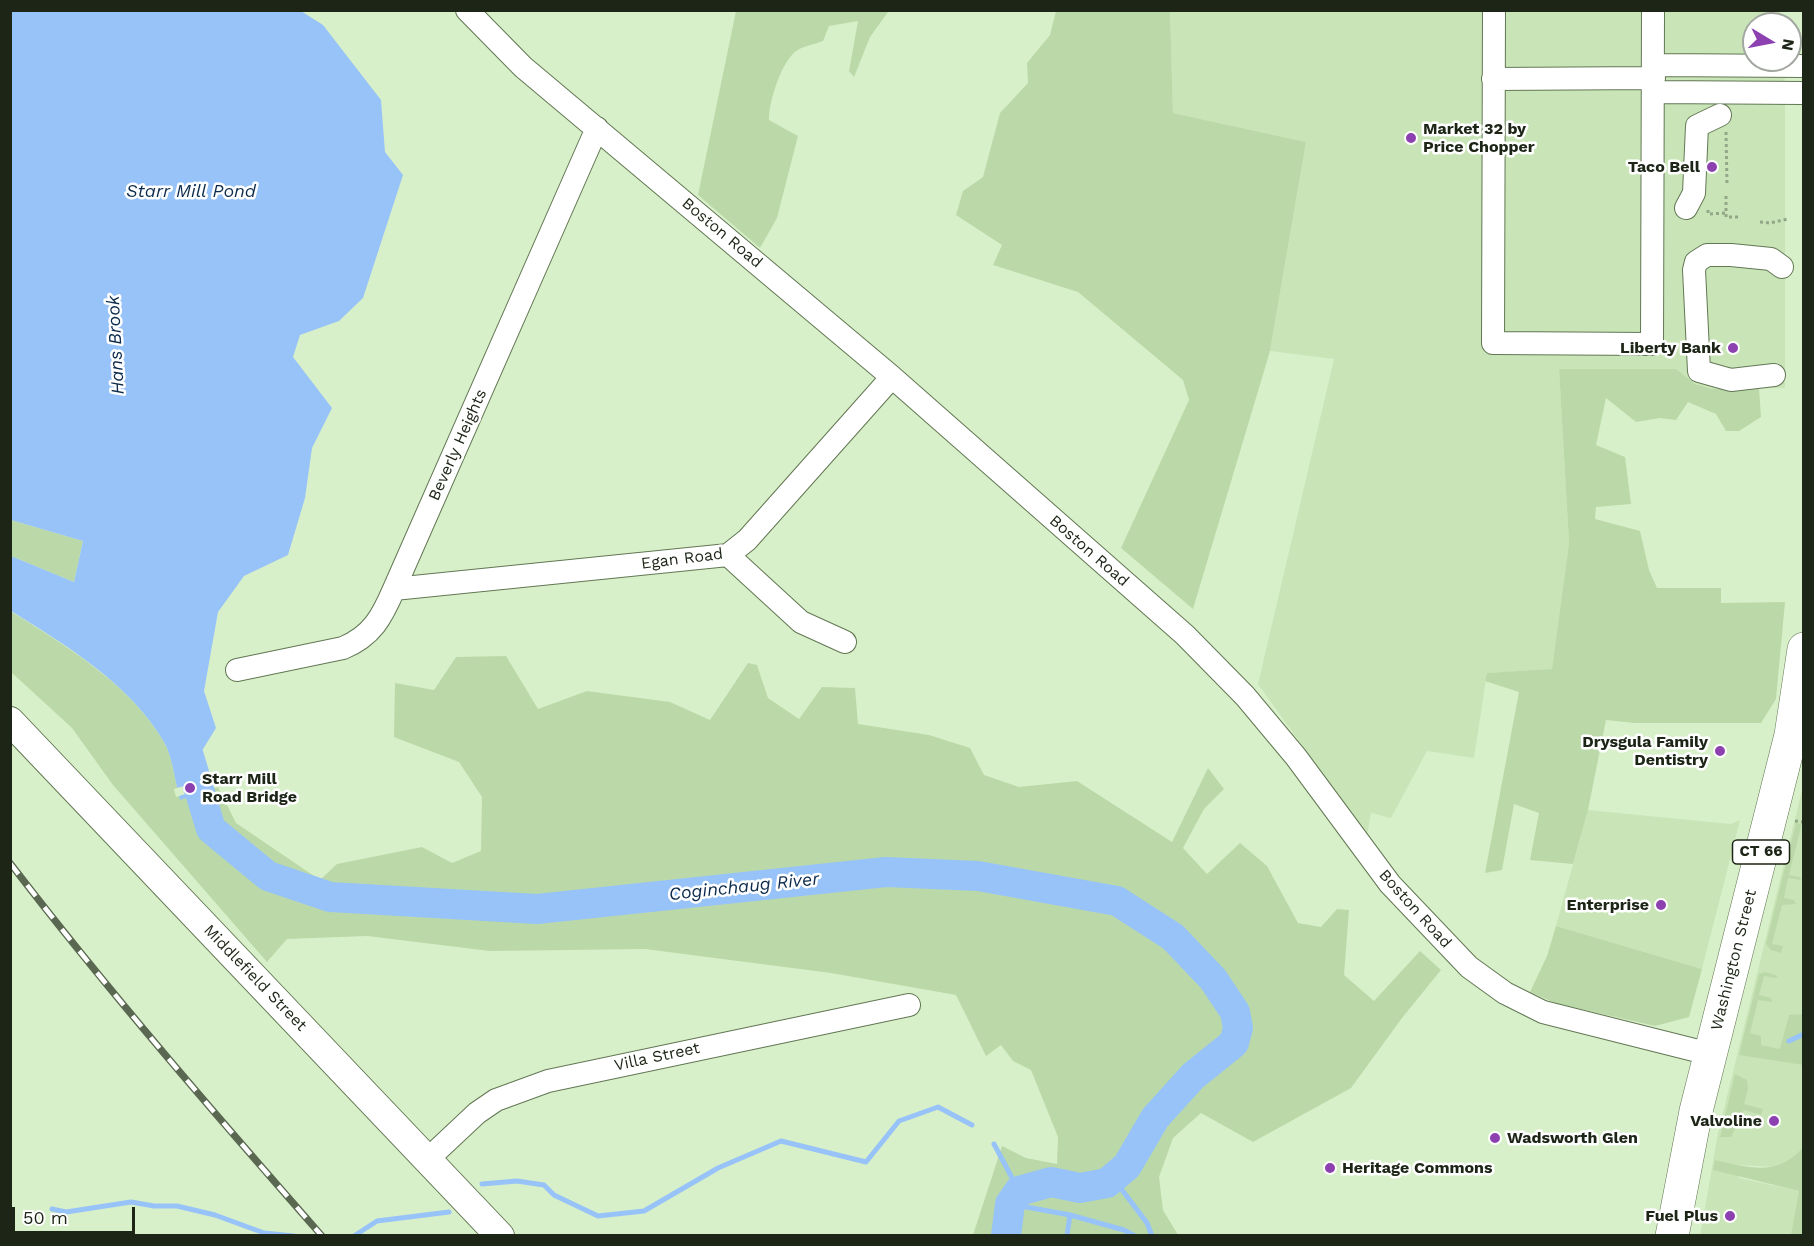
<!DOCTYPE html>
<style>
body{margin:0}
#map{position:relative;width:1814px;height:1246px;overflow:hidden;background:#d8f0c9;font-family:"Work Sans",sans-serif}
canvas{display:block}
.frame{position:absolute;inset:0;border:12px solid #1c2516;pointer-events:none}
.north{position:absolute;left:1742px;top:12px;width:60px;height:60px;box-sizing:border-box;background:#fff;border:2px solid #a4a8a2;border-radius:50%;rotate:100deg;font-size:16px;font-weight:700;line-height:24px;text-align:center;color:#1c2516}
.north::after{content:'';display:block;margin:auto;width:21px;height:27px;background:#8d40b0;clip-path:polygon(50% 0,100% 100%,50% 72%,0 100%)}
.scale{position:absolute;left:12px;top:1207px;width:123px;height:27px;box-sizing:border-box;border:3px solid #1c2516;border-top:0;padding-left:8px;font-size:18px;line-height:21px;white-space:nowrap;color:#1c2516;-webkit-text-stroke:4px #fff;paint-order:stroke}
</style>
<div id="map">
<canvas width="1814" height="1246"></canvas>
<div class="frame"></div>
<div class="north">N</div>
<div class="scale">50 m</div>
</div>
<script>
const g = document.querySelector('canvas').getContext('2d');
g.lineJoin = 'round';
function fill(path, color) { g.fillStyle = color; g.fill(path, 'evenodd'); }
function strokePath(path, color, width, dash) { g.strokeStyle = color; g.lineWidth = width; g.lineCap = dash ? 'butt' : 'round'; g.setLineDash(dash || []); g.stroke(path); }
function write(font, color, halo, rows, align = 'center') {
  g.font = font + ' "Work Sans",sans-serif'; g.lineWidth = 5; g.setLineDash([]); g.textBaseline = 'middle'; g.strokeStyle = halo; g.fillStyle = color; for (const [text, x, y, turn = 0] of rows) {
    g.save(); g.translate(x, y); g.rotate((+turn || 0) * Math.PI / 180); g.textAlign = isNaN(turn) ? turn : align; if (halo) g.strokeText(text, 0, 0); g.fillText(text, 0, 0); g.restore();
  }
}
fill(new Path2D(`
 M1170 11H1780V24H1754V60H1781L1785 80V388L1712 389 1695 384 1675 369H1559L1569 543 1552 670 1487 673 1474 758 1427 751 1391 818 1371 813 1367 836 1258 684 1334 359 1270 351 1306 142 1173 113Z
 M1803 786V1147L1793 1159 1776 1167 1738 1165 1739 1178 1799 1191 1803 1235 1700 1236 1718 1133Z
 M1588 810 1731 824 1740 820 1702 969 1556 926Z`), '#c9e5b8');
fill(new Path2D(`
 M736 11H893L888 12 870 37 854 77 849 71 858 21 829 26 823 41C816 44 803 46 796 51 781 63 769 101 769 120L798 136 777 218 760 248 698 195Z
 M1056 11H1170L1173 113 1306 142 1270 351 1193 609 1121 548 1189 400 1183 380 1078 292 993 265 1002 245 956 215 963 191 983 177 1000 113 1028 83 1027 63 1050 35Z
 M1559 369H1676L1695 384 1712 389 1759 388 1761 417 1739 431H1726L1716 414 1688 402 1676 420 1660 418 1636 422 1606 398 1596 445 1625 457 1631 504 1596 507 1595 519 1640 531 1649 570 1657 588H1721V603L1785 602 1776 699 1761 723H1635L1606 720 1588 810 1573 864 1530 860 1539 813 1514 804 1502 870 1485 873 1519 692 1485 681 1487 673 1552 669 1569 543Z
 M11 520 83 541 74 582 11 556Z
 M10 611C66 646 130 684 164 742 173 758 175 782 180 799L218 787 236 823 320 880 337 864 422 847 452 863 481 851 482 797 459 762 394 737 395 683 434 690 456 657 506 656 538 709 587 691 670 702 710 720 748 663 757 665 768 698 799 719 822 687 855 688 858 724 929 735 970 748 984 775 1019 787 1077 781 1172 842 1208 768 1224 789 1204 809 1183 848 1207 874 1240 843 1267 866 1298 923 1321 927 1337 909 1349 910 1344 975 1374 1001 1420 951 1441 970 1402 1018 1351 1088 1253 1142 1201 1113 1173 1138 1159 1177 1163 1210 1178 1235H973L1002 1146 1026 1158 1057 1164 1058 1137 1031 1070 1013 1061 1001 1045 986 1056 956 995 831 973 645 949 490 951 367 936 287 939 267 962 113 785 72 728 11 672Z
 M1796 823 1801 824V827L1789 875 1800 877 1801 880 1788 878 1784 898 1794 900 1796 904 1782 905 1772 944 1783 946 1781 953 1771 950 1766 944Z
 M1556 926 1702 969 1689 1017 1655 1026 1555 1003 1530 992 1547 956Z
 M1765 972 1778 976 1776 978 1764 976 1759 995 1771 998 1772 1002 1758 1000 1750 1033 1761 1036V1045L1780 1049 1789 1015 1803 1014V1065L1739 1055 1759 974Z
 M1735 1074 1747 1080 1748 1089 1744 1104 1763 1109 1761 1115 1744 1110 1731 1137H1720Z
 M1803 1147V1235H1791L1799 1191 1713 1170 1715 1160C1750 1168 1778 1177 1803 1147Z`), '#bbd9a8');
fill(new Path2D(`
 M11 11H301L323 25 381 100 385 152 403 175 363 298 339 321 300 335 293 357 332 408 312 448 305 498 288 555 244 576 218 612 204 691 216 728 200 754 209 790 180 800C175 782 173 758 164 742 130 684 66 645 11 611V556L74 582 83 541 11 520Z`), '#98c3f8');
fill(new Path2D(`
 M208 778 210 786 176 797 174 789Z`), '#d8f0c9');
strokePath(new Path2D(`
 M1789 1041 1804 1034
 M994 1144 1019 1191
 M1113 1178 1147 1223 1152 1236
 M482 1184 517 1181 544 1185 554 1195 598 1216 644 1211 718 1168 781 1141 866 1162 899 1121 938 1107 972 1125
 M1010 1204 1070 1215 1067 1236
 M52 1209 66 1212 131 1202 154 1206H177L215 1215 264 1233 294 1236
 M1070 1215 1124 1230 1135 1236
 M354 1236 377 1221 449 1212`), '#98c3f8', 5);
strokePath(new Path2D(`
 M188 753 211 829 268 876 330 897 537 909 886 872 978 876 1117 901 1173 937 1213 979 1235 1012 1238 1028 1234 1043 1193 1076 1155 1118 1127 1166 1107 1183 1080 1188 1051 1182 1019 1191 1010 1204 1006 1236`), '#98c3f8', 30);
const minor = new Path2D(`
 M467 10 523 67 892 377 1185 635 1245 696 1296 757 1390 884 1469 967 1505 993 1543 1012 1710 1054
 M1494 10 1493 343 1652 344 1653 10
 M1654 65 1804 66
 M1493 79 1654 78
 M1654 92 1804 93
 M1686 208 1694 193 1697 126 1720 115
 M1774 375 1731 380 1699 371 1694 270 1696 262 1707 255H1731L1771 259 1782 267
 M728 555 801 622 845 642
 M394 589 728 555 747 540 892 377
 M237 670 343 648C372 636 382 617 394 589L597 128
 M428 1159 477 1113 496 1100 548 1081 909 1005`);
const major = new Path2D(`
 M10 721 500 1236`);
const highway = new Path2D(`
 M1672 1236 1696 1111 1791 735 1804 649`);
strokePath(minor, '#627754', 24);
strokePath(major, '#627754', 30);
strokePath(highway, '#627754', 34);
strokePath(new Path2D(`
 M1726 132 1727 184
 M1726 196V217H1739
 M1708 210V214L1726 213
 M1760 222 1770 223 1788 219
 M1795 821 1804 822`), '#94a688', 3, [3, 3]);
strokePath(minor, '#fff', 22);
strokePath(major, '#fff', 28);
strokePath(highway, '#fff', 33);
const rail = new Path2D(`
 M10 863C109 992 215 1114 322 1236`);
strokePath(rail, '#5a6851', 7);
strokePath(rail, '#fff', 4.5, [14]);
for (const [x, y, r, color] of [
 [1411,138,6,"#8d40b0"],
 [1712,167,6,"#8d40b0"],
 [1733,348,6,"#8d40b0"],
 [1720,751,6,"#8d40b0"],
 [190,788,6,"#8d40b0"],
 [1661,905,6,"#8d40b0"],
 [1774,1121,6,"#8d40b0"],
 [1495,1138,6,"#8d40b0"],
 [1330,1168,6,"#8d40b0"],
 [1730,1216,6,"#8d40b0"]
]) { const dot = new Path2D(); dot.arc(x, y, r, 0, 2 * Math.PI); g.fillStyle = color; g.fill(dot); strokePath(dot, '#fff', 2); }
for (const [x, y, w] of [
 [1761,852,57]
]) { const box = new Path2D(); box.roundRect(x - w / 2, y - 12, w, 24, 4.5); g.fillStyle = '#fff'; g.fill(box); strokePath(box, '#1c2516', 1.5); }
write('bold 15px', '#1c2516', null, [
 ["CT 66",1761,852]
]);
write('bold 16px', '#1c2516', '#fff', [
 ["Market 32 by",1423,129,"left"],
 ["Price Chopper",1423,147,"left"],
 ["Taco Bell",1700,167],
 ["Liberty Bank",1721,348],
 ["Drysgula Family",1708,742],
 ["Dentistry",1708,760],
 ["Starr Mill",202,779,"left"],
 ["Road Bridge",202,797,"left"],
 ["Enterprise",1649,905],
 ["Valvoline",1762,1121],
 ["Wadsworth Glen",1507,1138,"left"],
 ["Heritage Commons",1342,1168,"left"],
 ["Fuel Plus",1718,1216]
], 'right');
write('16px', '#1c2516', '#fff', [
 ["Boston Road",722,233,40],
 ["Beverly Heights",458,445,-66],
 ["Boston Road",1089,551,41],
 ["Egan Road",682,559,-7],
 ["Boston Road",1415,909,48],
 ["Washington Street",1734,960,-76],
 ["Middlefield Street",255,978,46],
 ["Villa Street",657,1057,-12]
]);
write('italic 18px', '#0b2a4b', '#fff', [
 ["Starr Mill Pond",191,192],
 ["Hans Brook",116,345,-93],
 ["Coginchaug River",744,887,-6]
]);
</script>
